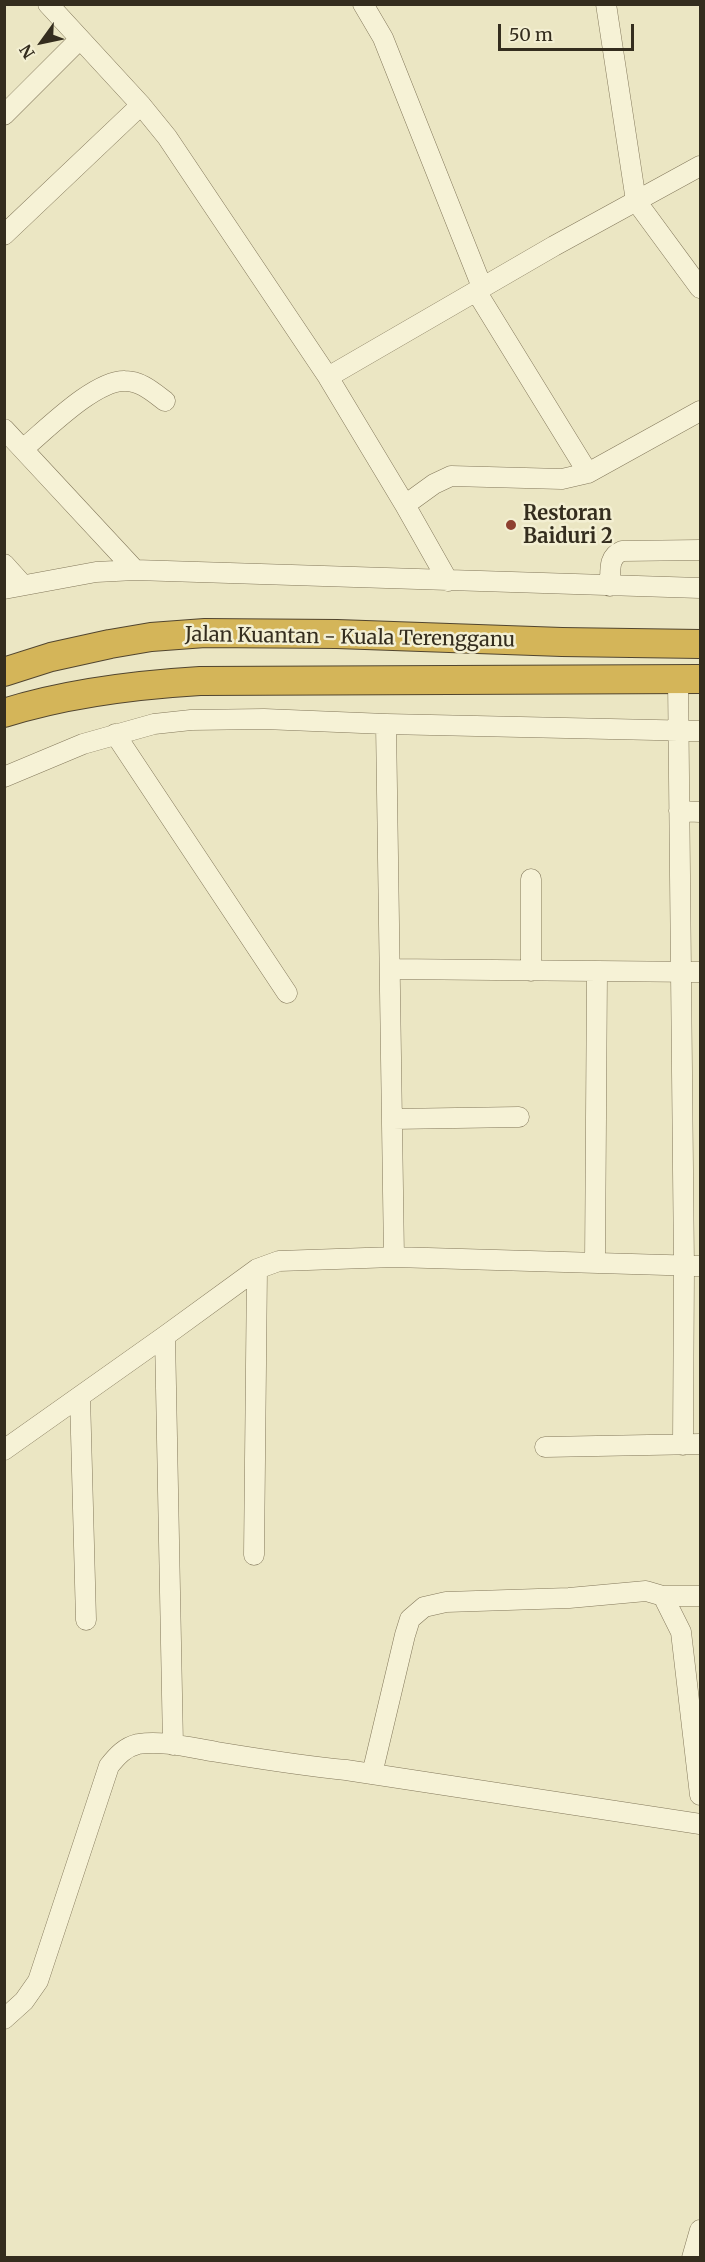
<!DOCTYPE html>
<style>
body{margin:0}
#map{position:relative;width:705px;height:2262px;overflow:hidden;background:#ebe6c3;font-family:Merriweather,serif}
canvas{display:block}
.frame{position:absolute;inset:0;border:6px solid #342d1e;pointer-events:none}
.north{position:absolute;left:12px;top:12px;width:60px;height:60px;-webkit-text-stroke:4px #f3efd2;paint-order:stroke;rotate:237deg;font-size:16px;font-weight:700;line-height:24px;text-align:center;color:#342d1e}
.north::after{content:'';display:block;margin:auto;width:21px;height:27px;background:#342d1e;clip-path:polygon(50% 0,100% 100%,50% 72%,0 100%)}
.scale{position:absolute;left:498px;top:24px;width:136px;height:27px;box-sizing:border-box;border:3px solid #342d1e;border-top:0;padding-left:8px;font-size:18px;line-height:21px;white-space:nowrap;color:#342d1e;-webkit-text-stroke:4px #f3efd2;paint-order:stroke}
</style>
<div id="map">
<canvas width="705" height="2262"></canvas>
<div class="frame"></div>
<div class="north">N</div>
<div class="scale">50 m</div>
</div>
<script>
const g = document.querySelector('canvas').getContext('2d');
g.lineJoin = 'round';
function strokePath(path, color, width, dash) { g.strokeStyle = color; g.lineWidth = width; g.lineCap = dash ? 'butt' : 'round'; g.setLineDash(dash || []); g.stroke(path); }
function write(font, color, halo, rows, align = 'center') {
  g.font = font + ' Merriweather,serif'; g.lineWidth = 5; g.setLineDash([]); g.textBaseline = 'middle'; g.strokeStyle = halo; g.fillStyle = color; for (const [text, x, y, turn = 0] of rows) {
    g.save(); g.translate(x, y); g.rotate((+turn || 0) * Math.PI / 180); g.textAlign = isNaN(turn) ? turn : align; if (halo) g.strokeText(text, 0, 0); g.fillText(text, 0, 0); g.restore();
  }
}
const minor = new Path2D(`
 M48 4 141 105 167 137 328 377 405 505 448 581
 M363 4 383 38 482 287
 M606 4 636 201 700 288
 M4 115 80 39
 M4 235 141 105
 M476 291 588 473
 M328 377 554 246 700 166
 M4 429 135 570
 M23 449C47 429 95 380 125 381 141 381 153 392 165 401
 M405 505 434 484 451 476 562 479 588 473 700 411
 M4 564 22 584
 M610 586C611 572 607 557 622 551L700 550
 M4 589 96 572 135 570 700 588
 M678 679 684 1267 683 1445
 M386 724 394 1257
 M115 734 287 993
 M4 777 83 744 154 724 191 720 264 719 386 724 700 731
 M679 811 700 812
 M531 879V971
 M391 969 700 972
 M393 1119 519 1117
 M595 1263 597 971
 M165 1336 173 1745
 M80 1396 86 1620
 M545 1447 700 1444
 M4 1450 165 1336 257 1269 279 1261 394 1257 700 1266
 M254 1555 257 1269
 M663 1596H700
 M372 1774 405 1635 410 1619 424 1607 446 1602 569 1598 646 1591 663 1596 681 1632 700 1795
 M4 2019 24 2001 38 1981 109 1766C117 1756 125 1747 138 1744 163 1740 192 1748 217 1752 260 1759 303 1766 346 1770L700 1824
 M692 2258 700 2230`);
const highway = new Path2D(`
 M4 672 51 657 110 644 151 637 205 633 337 634 562 642 700 644
 M4 713C67 693 134 685 200 681L700 679`);
strokePath(minor, '#83785b', 21);
strokePath(highway, '#51452f', 30);
strokePath(minor, '#f6f2d6', 20);
strokePath(highway, '#d4b559', 28);
for (const [x, y, r, color] of [
 [511,525,6,"#8e402f"]
]) { const dot = new Path2D(); dot.arc(x, y, r, 0, 2 * Math.PI); g.fillStyle = color; g.fill(dot); strokePath(dot, '#f3efd2', 2); }
write('bold 20px', '#342d1e', '#f3efd2', [
 ["Restoran",523,514],
 ["Baiduri 2",523,537]
], 'left');
write('20px', '#342d1e', '#f3efd2', [
 ["Jalan Kuantan - Kuala Terengganu",350,638,1]
]);
</script>
